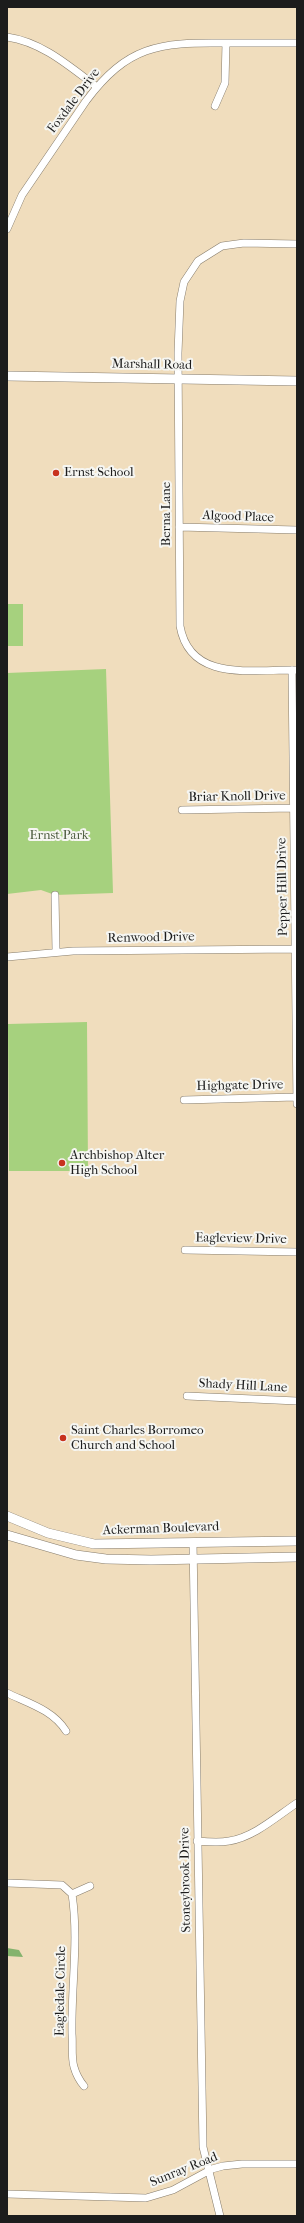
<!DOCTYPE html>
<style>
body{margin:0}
#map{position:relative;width:304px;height:2223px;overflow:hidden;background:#f0ddbd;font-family:"IM FELL French Canon",serif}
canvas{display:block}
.frame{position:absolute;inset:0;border:8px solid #1c1c1c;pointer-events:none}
</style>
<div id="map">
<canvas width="304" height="2223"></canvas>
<div class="frame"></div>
</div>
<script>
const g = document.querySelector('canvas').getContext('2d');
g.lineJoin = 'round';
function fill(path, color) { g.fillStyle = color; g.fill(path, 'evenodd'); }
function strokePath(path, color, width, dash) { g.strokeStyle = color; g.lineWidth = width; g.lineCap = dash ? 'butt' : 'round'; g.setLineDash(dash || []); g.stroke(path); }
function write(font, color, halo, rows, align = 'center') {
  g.font = font + ' "IM FELL French Canon",serif'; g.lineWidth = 4; g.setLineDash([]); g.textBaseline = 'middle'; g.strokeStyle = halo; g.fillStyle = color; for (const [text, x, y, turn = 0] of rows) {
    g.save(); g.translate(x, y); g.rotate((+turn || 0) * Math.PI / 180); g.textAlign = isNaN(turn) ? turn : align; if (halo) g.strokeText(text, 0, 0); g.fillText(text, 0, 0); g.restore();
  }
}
fill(new Path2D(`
 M7 604H23V646H7Z
 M106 669 113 893 55 895 41 890 7 894V673Z
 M87 1022 88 1171H9L8 1024Z`), '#a6d17e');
fill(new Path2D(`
 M7 1948 19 1950 23 1957 7 1956Z`), '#84b36d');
const minor = new Path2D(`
 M7 37C42 42 69 66 97 87
 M215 106 225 83 226 43
 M7 229 22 195 86 101C127 46 159 42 224 43 248 43 273 43 297 43
 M297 244 244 243 222 246 198 261 184 282 180 301 178 353 180 626C190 683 253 669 297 670
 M179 527 297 530
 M292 670 297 1104
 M182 810 293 808
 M55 895 56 951
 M7 957 73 951 295 949
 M184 1100 296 1097
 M185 1250 297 1252
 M187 1396 297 1401
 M193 1542 203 2147 220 2216
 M7 1693C28 1703 53 1710 66 1731
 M197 1841C208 1842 219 1843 229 1841 254 1837 276 1817 297 1803
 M7 1883 62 1885 72 1894C79 1940 71 1987 72 2034 73 2044 71 2057 74 2067 76 2074 79 2080 84 2086
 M72 1894 90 1886
 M7 2194 146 2198 173 2190 212 2169 223 2166 242 2164H297`);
const tertiary = new Path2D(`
 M7 376 297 381
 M7 1516 48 1533 94 1544 297 1541
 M7 1535 76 1555 106 1559 151 1560 297 1557`);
strokePath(minor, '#867c6c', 8);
strokePath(tertiary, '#867c6c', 10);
strokePath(minor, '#fff', 7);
strokePath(tertiary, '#fff', 9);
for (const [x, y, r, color] of [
 [56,473,4,"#c8321e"],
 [62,1163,4,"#c8321e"],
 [63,1438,4,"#c8321e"]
]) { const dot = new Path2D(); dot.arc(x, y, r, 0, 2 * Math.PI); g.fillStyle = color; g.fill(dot); strokePath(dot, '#f6f6f2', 1.5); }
write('13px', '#1c1c1c', '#f6f6f2', [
 ["Foxdale Drive",74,101,-53],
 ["Marshall Road",152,365,1],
 ["Berna Lane",167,514,-90],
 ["Algood Place",238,517,2],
 ["Briar Knoll Drive",237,797,-1],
 ["Pepper Hill Drive",283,887,-91],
 ["Renwood Drive",151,938,-1],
 ["Highgate Drive",240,1086,-1],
 ["Eagleview Drive",241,1239,1],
 ["Shady Hill Lane",243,1386,3],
 ["Ackerman Boulevard",161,1529,-2],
 ["Stoneybrook Drive",186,1880,-91],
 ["Eagledale Circle",61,1991,-89],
 ["Sunray Road",184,2170,-22]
]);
write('13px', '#1c1c1c', '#f6f6f2', [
 ["Ernst School",64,473],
 ["Archbishop Alter",70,1156],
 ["High School",70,1171],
 ["Saint Charles Borromeo",71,1431],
 ["Church and School",71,1446]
], 'left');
write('13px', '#4c5b3e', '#f6f6f2', [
 ["Ernst Park",59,836]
]);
</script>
